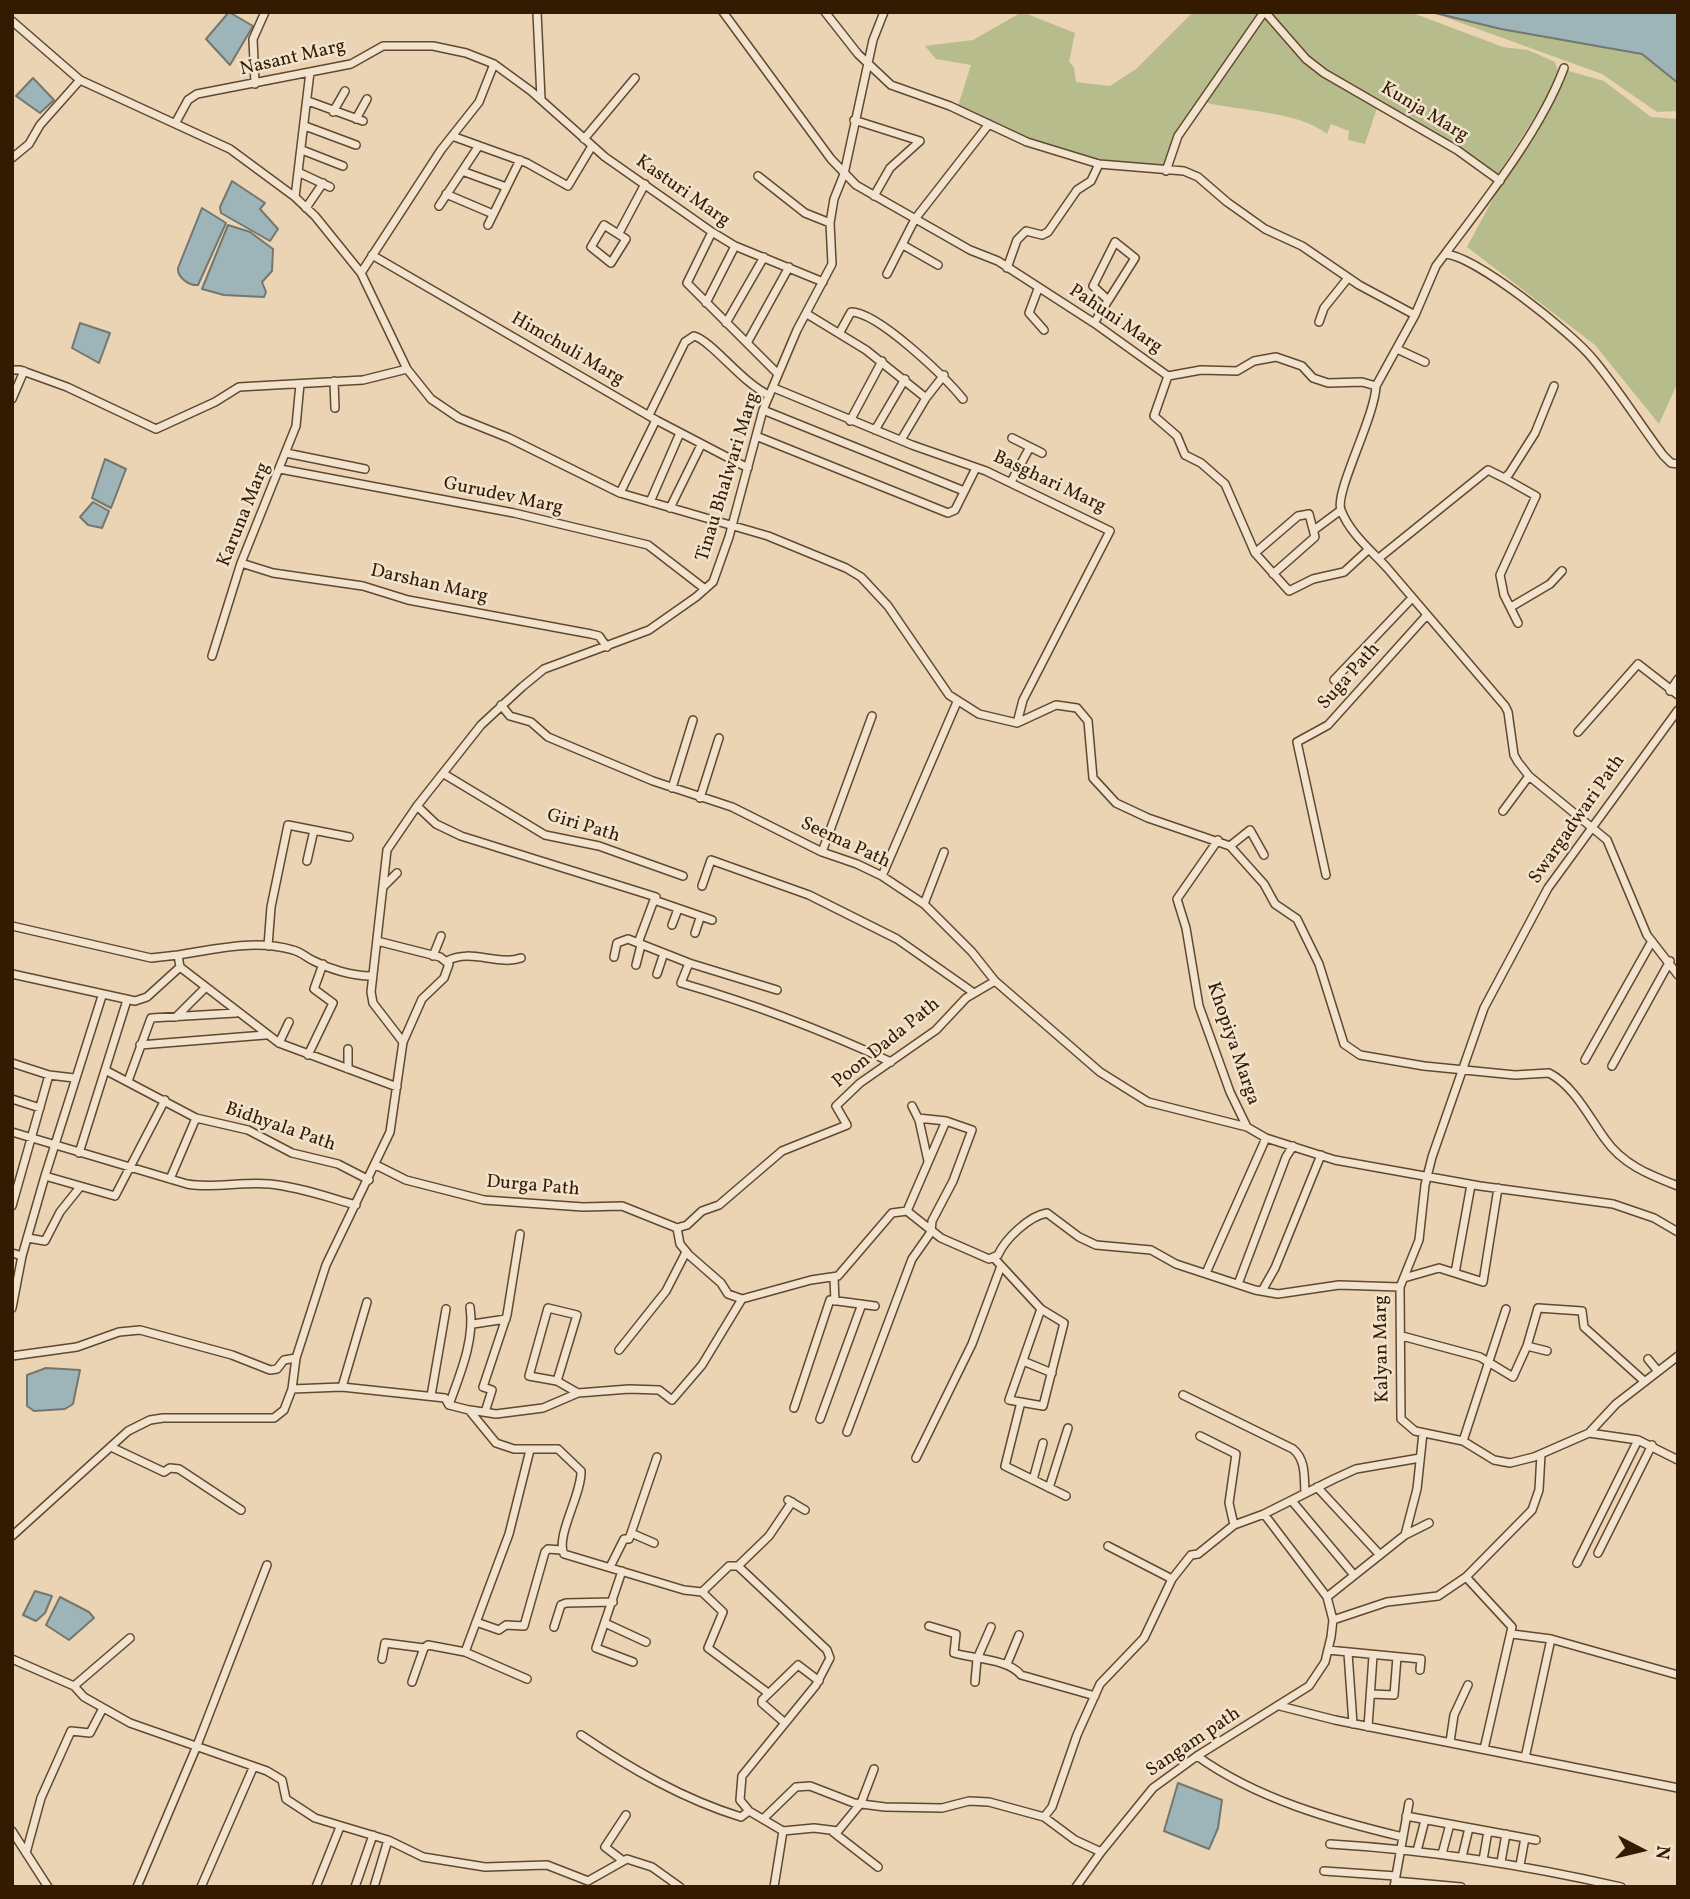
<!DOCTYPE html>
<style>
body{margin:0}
#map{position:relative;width:1690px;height:1899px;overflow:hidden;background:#ead4b4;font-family:Vollkorn,serif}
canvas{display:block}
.frame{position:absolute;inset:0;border:14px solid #331a01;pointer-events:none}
.north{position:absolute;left:1606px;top:1815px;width:70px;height:70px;-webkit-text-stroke:5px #f1e3ce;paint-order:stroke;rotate:97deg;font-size:19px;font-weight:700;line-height:28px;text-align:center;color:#331a01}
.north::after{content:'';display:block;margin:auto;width:24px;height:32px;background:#331a01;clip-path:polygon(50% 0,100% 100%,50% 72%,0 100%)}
</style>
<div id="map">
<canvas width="1690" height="1899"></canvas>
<div class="frame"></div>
<div class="north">N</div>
</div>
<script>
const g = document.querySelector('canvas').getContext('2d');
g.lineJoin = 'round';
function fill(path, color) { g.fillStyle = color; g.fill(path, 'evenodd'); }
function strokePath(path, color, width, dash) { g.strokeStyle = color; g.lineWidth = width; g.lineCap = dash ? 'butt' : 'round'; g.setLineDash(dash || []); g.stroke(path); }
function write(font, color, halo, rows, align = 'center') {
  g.font = font + ' Vollkorn,serif'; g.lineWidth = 5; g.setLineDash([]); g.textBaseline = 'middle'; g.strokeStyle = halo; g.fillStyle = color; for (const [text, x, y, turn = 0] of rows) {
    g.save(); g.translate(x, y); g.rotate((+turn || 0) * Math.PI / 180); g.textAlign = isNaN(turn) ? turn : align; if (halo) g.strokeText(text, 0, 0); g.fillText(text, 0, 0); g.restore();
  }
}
fill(new Path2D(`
 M1022 12 1075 33 1069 62 1074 67 1076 82 1110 86 1136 69 1193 12H1262L1178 130 1163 168 1112 162 1040 144 958 106 971 65 936 59 925 46 973 40Z
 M1271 12H1410L1503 47 1528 50 1555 62 1558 71 1552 89 1495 180 1459 150 1326 72 1325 67 1318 66Z
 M1431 12 1501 29 1642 54 1678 83V111L1657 112 1602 74Z
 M1265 16 1294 51 1318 72 1377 108 1365 144 1348 140 1349 131 1331 124 1327 134C1299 111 1238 111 1203 102Z
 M1565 70 1604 81 1651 117 1678 119V382L1659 424 1595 345 1467 247 1508 171 1557 94Z`), '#b7bc8c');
const water = new Path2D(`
 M229 12 253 26 230 65 206 39Z
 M1431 12H1678V83L1642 54 1501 29Z
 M33 78 54 100 40 113 16 96Z
 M232 181 265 203 260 209 278 229 270 241 221 213 220 207Z
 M202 208 226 223 198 285C190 286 177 278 178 268Z
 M228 225 250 232 273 249 272 271 262 282 266 292 264 297 224 295 202 289Z
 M80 323 110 333 99 363 72 348Z
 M105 459 126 469 111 508 92 498Z
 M93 502 109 511 102 528 88 525 80 517Z
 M46 1368 80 1370 73 1404 65 1409 34 1411 27 1406V1375Z
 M35 1591 52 1596 45 1613 36 1621 23 1615Z
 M60 1597 89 1612 94 1618 69 1640 46 1625Z
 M1178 1783 1222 1800 1218 1828 1209 1849 1164 1831Z`);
fill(water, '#9db5b8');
strokePath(water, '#73776f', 2);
const minor = new Path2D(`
 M537 12 541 99
 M723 12 831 159 856 185 970 250 998 261 1094 323 1168 376 1201 370 1237 371 1254 361 1276 357 1302 366 1313 378 1328 383 1362 382 1376 386C1375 417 1334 493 1341 510 1350 534 1372 551 1388 569L1505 706 1508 712 1514 755 1518 762 1529 776 1607 840 1647 935 1678 975
 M825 12 858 54 891 85 950 106 1027 142 1099 164 1184 171 1198 177 1227 202 1265 229 1302 246 1359 285 1415 315 1436 266 1445 254C1476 256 1572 333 1593 359 1618 389 1639 423 1663 455L1671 463 1678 464
 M1265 12 1306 59 1324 73 1457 150 1500 181
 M12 21 80 80 230 149 295 197 315 216 361 273 407 369 431 399 459 418 509 438 620 493 768 536 846 568 861 577 888 606 949 695 979 714 1017 723 1056 705 1077 708 1088 721 1093 778 1116 803 1148 818 1230 846 1264 884 1275 904 1297 919 1319 964 1344 1044 1360 1055 1424 1066 1515 1075 1549 1073C1574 1086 1589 1117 1605 1139 1623 1165 1650 1175 1678 1186
 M255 84 253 39 265 12
 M308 101 363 121
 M333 112 345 91
 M356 119 367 99
 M854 120 920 141 890 168 874 196
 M176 122 188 100 197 94 351 64 383 46H433L466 53 494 64 531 91 605 157 712 232 735 246 823 282
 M305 126 356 145
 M452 136 527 163 568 186 592 146
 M584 139 635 78
 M302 150 343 166
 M12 158 29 144 40 125 80 80
 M462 171 506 187
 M1166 171 1178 136 1264 12
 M298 172 330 187
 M758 176 805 213 830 223
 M446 194 493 214
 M295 197 310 72
 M439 206 478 147
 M306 208 323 183
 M488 225 520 160
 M604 225 626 239 611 263 591 247Z
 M712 232 687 283 778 374
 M619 233 645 184
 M903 245 938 265
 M1445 254C1485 201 1541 130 1564 68
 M372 255 656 420 748 468
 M1007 268 1017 240 1026 231 1042 235 1048 232 1077 190 1091 181 1099 164
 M361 273 441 150 479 102 494 64
 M887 274 915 219 989 124
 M1038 289 1029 313 1044 330
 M706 303 735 246
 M807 314 866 350 926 398 901 440
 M1319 322 1324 308 1348 278
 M726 323 764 257
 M1094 323 1135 258 1115 242 1093 286 1108 300
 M840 332 851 312C878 312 945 377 963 399
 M747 343 789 267
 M1397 349 1425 362
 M12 370H20L67 387 156 429 215 402 239 387 363 380 407 369
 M1168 376 1154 416 1177 436 1185 455 1201 463 1225 484 1255 553 1289 591 1313 579 1344 572 1368 550
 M334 381 335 408
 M1376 386 1415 315
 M774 388 912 445 986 471 1110 531 1023 700 1017 723
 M926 398 944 375
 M12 399 24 371
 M763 410 964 491
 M649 415 685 342 694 336C712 341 742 383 769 395
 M850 421 882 361
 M875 430 905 379
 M756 436 948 513 955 510 976 468
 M1012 438 1042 453
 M286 453 365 469
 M280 469 514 513 648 545 705 589
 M1504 478 1536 496 1500 575 1504 595 1518 623
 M1011 482 1030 447
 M620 493 656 420
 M650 502 680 433
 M670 508 701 445
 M1314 530 1341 510
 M1255 553 1298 516 1309 514 1315 537 1273 574
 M1379 558 1488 470 1504 478 1509 474 1535 433 1554 386
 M241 563 273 573 363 586 408 600 591 634 599 636 607 647
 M1511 607 1550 584 1562 571
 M212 656 241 563 296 426 300 384
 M1334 680 1412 598
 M1670 691 1678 679
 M501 705 510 716 531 722 548 737 653 781 732 807 822 852 857 864 882 876 924 904 972 952 995 981 1100 1072 1148 1102 1247 1127
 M1578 732 1638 664 1678 695
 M444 774 545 835 599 846 683 876
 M672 788 693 720
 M700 798 719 738
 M417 806 436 824 461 836 656 897 654 900
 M1503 811 1529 776
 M1218 840 1177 899 1186 928 1199 1006 1230 1092 1247 1127 1266 1138 1335 1160 1480 1186 1613 1204 1654 1218 1678 1232
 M1230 846 1250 830 1264 855
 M822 852 872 716
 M307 861 314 830
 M1326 875 1297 742 1328 725 1426 616
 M882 876 957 702
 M384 886 397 873
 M702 886 711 860 809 895 897 939 974 993
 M924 904 944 852
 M672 925 678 909
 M12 926 151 958 178 955
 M695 933 700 918
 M377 941 440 957 449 964 444 978 422 999 403 1042
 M638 943 654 900 712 920
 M268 946 271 907 288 825 349 837
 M433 956 441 936
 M614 957 617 943 628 939 689 963 681 983C754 1004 822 1030 891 1062
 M447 961C470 948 498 966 521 958
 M689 963 777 990
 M636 965 641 945
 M180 967 279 1043 397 1087
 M12 974 135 1001 147 997 180 967 178 955C216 949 255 939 293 950 301 952 306 957 312 960 329 969 352 976 371 976
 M657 974 664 953
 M176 1017 205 988
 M279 1043 289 1022
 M140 1045 265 1035
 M308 1055 333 1003 314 989 323 964
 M1585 1060 1652 941
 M12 1063 49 1075 74 1078
 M1612 1066 1670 961
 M348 1069V1049
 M105 1070 196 1118 248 1130 292 1153 338 1164 369 1180
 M128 1081 151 1018 236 1013
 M12 1099 40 1108
 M912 1106 919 1120 928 1161
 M918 1118 946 1121
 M12 1132 187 1184C215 1189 242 1181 270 1184 299 1187 327 1197 356 1205
 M79 1153 127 1000
 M376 1165 406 1180 484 1200 583 1207 622 1206 677 1228 687 1225 702 1211 719 1205 782 1151 847 1125 836 1106 860 1083 936 1030 966 998 995 981
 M45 1176 115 1196 165 1100
 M170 1179 196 1118
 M12 1206 49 1075
 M677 1228 680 1244 689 1255 721 1283 728 1294 742 1299 811 1280 838 1276 892 1213 907 1211 941 1238 989 1259 998 1255C1005 1239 1029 1216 1047 1213L1079 1237 1096 1245 1151 1250 1176 1264 1255 1290 1278 1294 1339 1285 1400 1287 1401 1419 1415 1431 1463 1441 1494 1460 1510 1463 1534 1457 1589 1433 1616 1404 1678 1356
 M28 1238 45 1241 60 1212 80 1187
 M12 1253 22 1256
 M994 1258 1041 1309 1064 1323 1043 1406 1009 1400 1041 1309
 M1206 1273 1266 1138
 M1455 1273 1471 1185
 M834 1278 835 1301
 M1404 1278 1439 1268 1483 1282 1498 1188
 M1238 1284 1286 1157 1293 1146
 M1400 1287 1419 1240 1425 1185 1432 1157 1484 1008 1548 888 1678 710
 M1262 1291 1275 1268 1321 1155
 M12 1308 22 1256 45 1176 102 996
 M473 1324 506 1319
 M1402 1336 1480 1357 1513 1377 1527 1346 1547 1351
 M1527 1346 1538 1308 1582 1311 1584 1327 1644 1381
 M619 1350 666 1291 686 1252
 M12 1356 77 1347 119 1332 140 1330 232 1355 270 1370 277 1369 284 1360 296 1358
 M1648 1359 1657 1370
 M1023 1361 1052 1373
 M557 1381 577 1315 548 1308 529 1376 557 1381 578 1393
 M342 1387 367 1302
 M292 1389 342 1387 445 1398 449 1405 469 1410 496 1443 514 1449H558L581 1471C582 1494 555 1537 564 1554L684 1590 702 1592 729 1566H738L827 1650 830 1658 816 1685 742 1776 740 1800 749 1811 783 1831 814 1828 838 1831 861 1803 874 1769
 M1183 1395 1293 1449C1306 1460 1304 1476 1305 1493
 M431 1396 446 1309
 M1021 1402 1005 1466 1066 1496
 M449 1405C460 1374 475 1340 470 1307
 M794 1408 830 1300 875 1306
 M470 1410 496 1414 543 1408 578 1393 629 1389 659 1390 672 1400 702 1365 742 1299
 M485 1412 492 1390 483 1387 507 1315 520 1234
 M820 1419 862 1304
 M847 1432 912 1259 931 1232 932 1221 953 1181 972 1130 946 1121 907 1211
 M1589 1433 1638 1440 1678 1460
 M1200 1436 1236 1454 1229 1503 1234 1525
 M1463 1441 1506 1309
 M111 1447 164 1472 170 1468 179 1469 241 1510
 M916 1458 972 1344 1001 1266
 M1033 1480 1043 1443
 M1317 1487 1380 1555
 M1049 1488 1068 1428
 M788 1500 805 1510
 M1292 1501 1354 1575
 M1264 1514 1327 1597
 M631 1533 654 1543
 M1405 1535 1429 1523
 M12 1536 128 1431 150 1420 163 1418H274L284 1410 292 1389 296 1358 326 1265 390 1132 403 1042 373 1003 371 992 387 850 417 806 481 725 522 687 544 669 649 630 696 597 713 582 729 537 763 410 797 330 832 264 830 223 834 199 844 174 873 40 884 12
 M1108 1546 1172 1579
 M1598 1553 1652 1445
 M1577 1563 1638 1440
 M738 1566 769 1536 792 1502
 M610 1567 624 1539H629L657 1457
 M622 1571 596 1648 633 1662
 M1466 1577 1532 1510 1539 1490 1541 1454
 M702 1592 723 1612 708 1648 768 1693
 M1333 1620 1387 1602 1438 1596 1466 1577 1512 1627 1484 1749
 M476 1622 499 1630 506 1625 524 1626 545 1552 548 1549 561 1550
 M605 1623 646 1642
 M929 1626 956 1634 954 1653C974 1659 1009 1659 1021 1675L1095 1696
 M554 1627 561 1605 566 1603 613 1602
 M1512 1634 1551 1639 1678 1675
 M1328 1650 1421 1659 1420 1670
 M465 1652 509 1534 530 1450
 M1348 1653 1353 1724
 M12 1659 74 1686 84 1697 130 1723 267 1771 282 1780 286 1799 315 1818 388 1840 423 1857 485 1867 547 1865 588 1881 627 1859 652 1867 680 1887
 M382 1659 385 1643 424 1648
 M1007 1664 1019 1635
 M412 1682 424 1648 428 1645 465 1652 527 1679
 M975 1682 977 1659 991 1627
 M74 1686 130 1638
 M1371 1694 1394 1695 1397 1657
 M1280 1706 1335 1720 1678 1788
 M785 1723 762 1703V1700L798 1665 819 1681
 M1368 1727 1373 1656
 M581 1735C631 1769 683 1799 741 1817L749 1811
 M1450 1742 1454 1715 1468 1685
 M1197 1756C1257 1799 1332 1820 1403 1837
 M1525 1758 1551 1639
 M1406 1816 1536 1840
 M1044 1817 1052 1807 1077 1735 1100 1684 1144 1638 1172 1579 1191 1555 1198 1554 1234 1525 1264 1514 1334 1479 1356 1469 1420 1458
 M763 1819 796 1787 810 1786 854 1803 885 1807 942 1808 969 1801 989 1802 1044 1817 1075 1840 1101 1852 1153 1788 1197 1756 1309 1686 1325 1662 1331 1637 1333 1620 1327 1597 1405 1535 1417 1489 1423 1433
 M12 1831 48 1887
 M833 1832 878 1867
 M1330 1844C1429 1850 1525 1865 1621 1887
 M1417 1851 1425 1820
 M26 1853 41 1798 71 1731 90 1733 103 1708
 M1442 1854 1450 1824
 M1462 1857 1469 1828
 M622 1860 605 1847 626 1815
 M1483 1860 1488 1831
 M1501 1862 1506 1834
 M1520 1865 1525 1838
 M1324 1871 1396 1876
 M1395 1881 1461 1887
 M137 1887 196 1748 267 1565
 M201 1887 253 1768
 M316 1887 340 1827
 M355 1887 373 1835
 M374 1887 388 1840
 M774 1887 783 1831
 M1076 1887 1101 1852
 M1394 1887 1409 1803`);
strokePath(minor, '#61482e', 10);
strokePath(minor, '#f1e3ce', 7);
write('19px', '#331a01', '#f1e3ce', [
 ["Nasant Marg",293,59,-13],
 ["Kunja Marg",1424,113,31],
 ["Kasturi Marg",682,192,35],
 ["Pahuni Marg",1115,320,34],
 ["Himchuli Marg",567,350,30],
 ["Tinau Bhalwari Marg",729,477,-73],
 ["Basghari Marg",1049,483,25],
 ["Gurudev Marg",503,497,12],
 ["Karuna Marg",245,515,-68],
 ["Darshan Marg",429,585,13],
 ["Suga Path",1350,677,-48],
 ["Swargadwari Path",1578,820,-55],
 ["Giri Path",583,827,17],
 ["Seema Path",845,844,25],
 ["Poon Dada Path",887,1044,-39],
 ["Khopiya Marga",1232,1044,71],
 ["Bidhyala Path",280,1128,19],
 ["Durga Path",533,1187,5],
 ["Kalyan Marg",1383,1349,-91],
 ["Sangam path",1194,1743,-34]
]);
</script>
